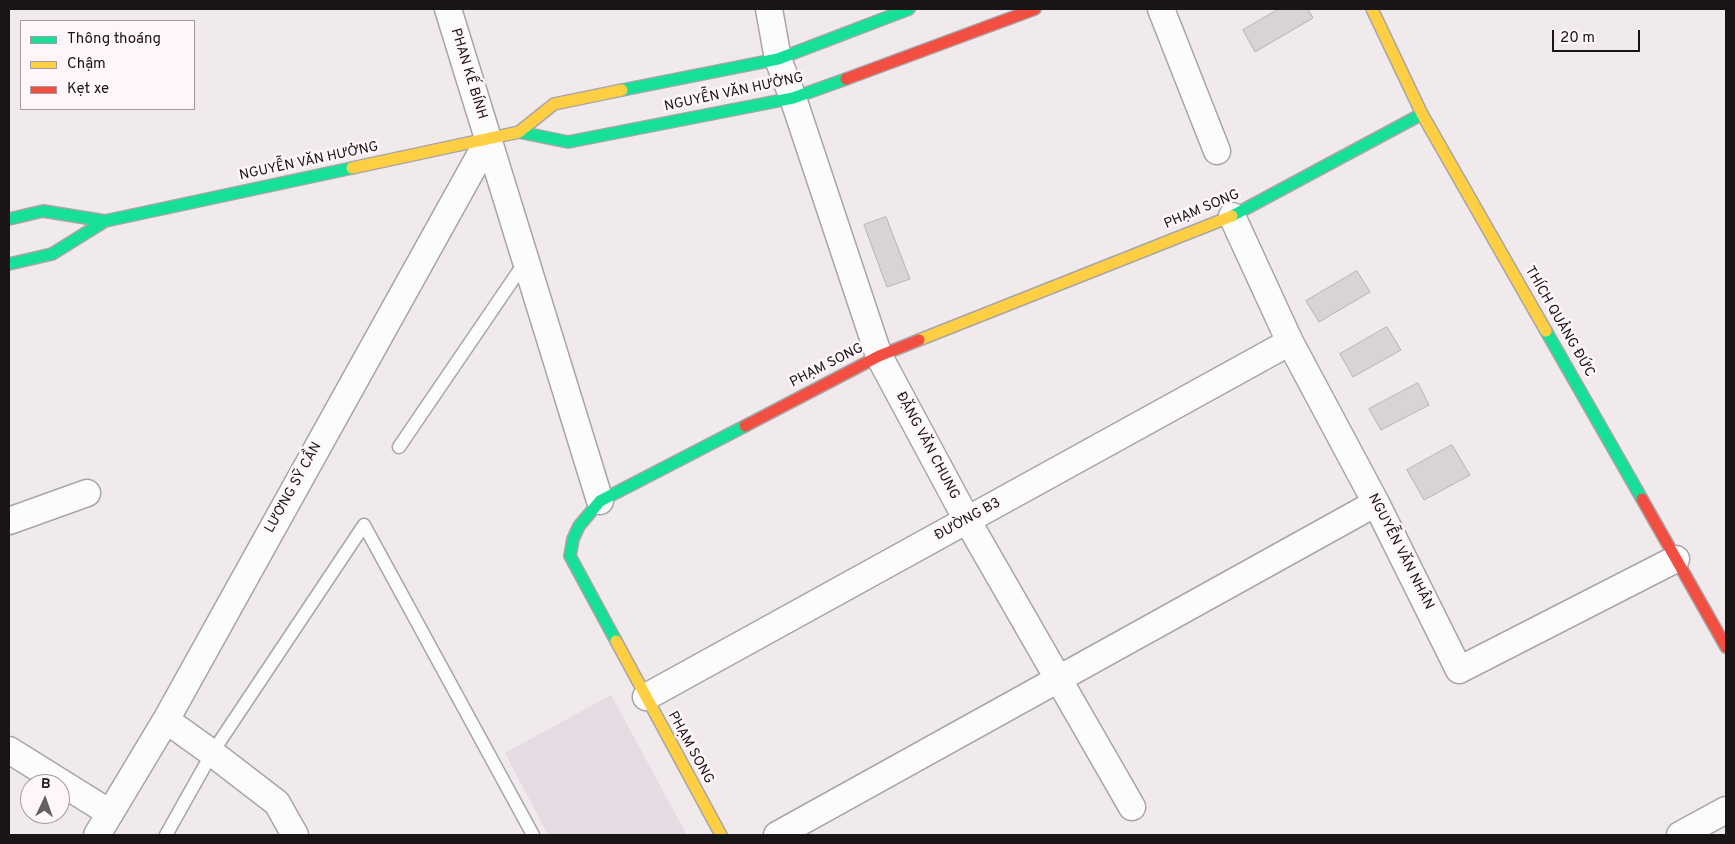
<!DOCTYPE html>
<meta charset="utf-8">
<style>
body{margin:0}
#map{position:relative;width:1735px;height:844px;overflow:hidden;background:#f0eaed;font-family:Overpass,sans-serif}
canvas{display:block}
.frame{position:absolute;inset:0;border:10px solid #191517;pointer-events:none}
.legend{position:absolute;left:20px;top:20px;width:175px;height:90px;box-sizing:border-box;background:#fff5fa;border:1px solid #a39b9f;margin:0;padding:6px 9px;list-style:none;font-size:15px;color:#191517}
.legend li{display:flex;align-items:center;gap:10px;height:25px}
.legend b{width:25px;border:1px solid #a39b9f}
.north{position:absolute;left:20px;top:774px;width:50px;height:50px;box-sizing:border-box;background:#fff5fa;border:1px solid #a39b9f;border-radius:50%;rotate:3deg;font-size:14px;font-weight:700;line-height:20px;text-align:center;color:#191517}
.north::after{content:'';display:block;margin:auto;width:18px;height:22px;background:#646062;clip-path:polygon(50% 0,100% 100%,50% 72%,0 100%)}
.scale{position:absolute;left:1552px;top:30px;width:88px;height:22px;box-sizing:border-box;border:2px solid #191517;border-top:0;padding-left:6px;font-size:15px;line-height:18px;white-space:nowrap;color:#191517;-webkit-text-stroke:4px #fff5fa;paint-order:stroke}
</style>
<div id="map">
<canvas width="1735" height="844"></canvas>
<div class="frame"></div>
<ul class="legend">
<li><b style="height:6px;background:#16e098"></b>Thông thoáng</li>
<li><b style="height:6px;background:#ffcf43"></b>Chậm</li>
<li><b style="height:6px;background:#f24e42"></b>Kẹt xe</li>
</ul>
<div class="north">B</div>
<div class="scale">20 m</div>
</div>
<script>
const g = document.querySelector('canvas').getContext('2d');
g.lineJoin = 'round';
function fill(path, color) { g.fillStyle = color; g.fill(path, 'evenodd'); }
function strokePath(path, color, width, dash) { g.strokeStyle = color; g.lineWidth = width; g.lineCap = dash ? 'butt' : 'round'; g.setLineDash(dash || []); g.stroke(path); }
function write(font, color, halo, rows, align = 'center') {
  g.font = font + ' Overpass,sans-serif'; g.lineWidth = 5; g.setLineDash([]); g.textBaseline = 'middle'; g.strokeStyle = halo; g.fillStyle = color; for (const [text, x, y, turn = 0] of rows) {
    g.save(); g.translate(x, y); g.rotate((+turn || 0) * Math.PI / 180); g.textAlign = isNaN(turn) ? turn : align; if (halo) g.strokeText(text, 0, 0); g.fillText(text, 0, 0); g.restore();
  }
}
fill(new Path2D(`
 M611 695 687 835H548L505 753Z`), '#e6dbe2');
const building = new Path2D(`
 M1279 9H1308L1313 18 1255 52 1243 30Z
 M886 217 910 279 887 287 864 225Z
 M1357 271 1370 292 1319 322 1306 301Z
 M1387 327 1401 350 1353 377 1340 354Z
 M1418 383 1429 405 1381 430 1369 409Z
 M1452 445 1470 475 1424 500 1407 470Z`);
fill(building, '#d8d3d5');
strokePath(building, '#b6b2b4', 1);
const lane = new Path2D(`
 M399 447 525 262
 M166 835 212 753 364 525 533 835`);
const street = new Path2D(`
 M448 9 600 501
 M769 9 778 59 793 98 879 356 967 520 1132 807
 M1161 9 1217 151
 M1232 216 1290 342 1376 503 1459 670 1676 559
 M9 521 87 493
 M646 697 1290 342
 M166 720 212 753 277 803 295 835
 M9 750 110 813
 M97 835 166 720 489 139
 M777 835 1376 503
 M1680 835 1726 810`);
const fast = new Path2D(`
 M622 90 778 59 909 9
 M519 132 568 142 793 98 846 79
 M1232 216 1422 114
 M9 219 43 211 105 221
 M9 264 52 254 105 221 352 168
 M1546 331 1642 499
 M616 641 570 556 573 539 579 526 600 501 745 426`);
const slow = new Path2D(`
 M1372 9 1422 114 1546 331
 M352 168 519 132 554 104 622 90
 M919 340 1232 216
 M616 641 721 835`);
const jam = new Path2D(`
 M846 79 1035 9
 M745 426 879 356 919 340
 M1642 499 1726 647`);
strokePath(lane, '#a8a5a7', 15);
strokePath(street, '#a8a5a7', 29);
strokePath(fast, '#a8a5a7', 14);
strokePath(slow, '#a8a5a7', 14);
strokePath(jam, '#a8a5a7', 14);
strokePath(lane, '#fdfcfc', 12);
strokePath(street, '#fdfcfc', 26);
strokePath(fast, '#16e098', 11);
strokePath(slow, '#ffcf43', 11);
strokePath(jam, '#f24e42', 11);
write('14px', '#191517', '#fff5fa', [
 ["PHAN KẾ BÍNH",468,74,73],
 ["NGUYỄN VĂN HƯỞNG",734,93,-12],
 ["NGUYỄN VĂN HƯỞNG",309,162,-12],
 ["PHẠM SONG",1202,210,-23],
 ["THÍCH QUẢNG ĐỨC",1559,322,60],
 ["PHẠM SONG",827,366,-27],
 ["ĐẶNG VĂN CHUNG",927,446,62],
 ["LƯƠNG SỸ CẦN",294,488,-61],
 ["ĐƯỜNG B3",968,520,-29],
 ["NGUYỄN VĂN NHÂN",1400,552,63],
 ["PHẠM SONG",690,748,61]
]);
</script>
